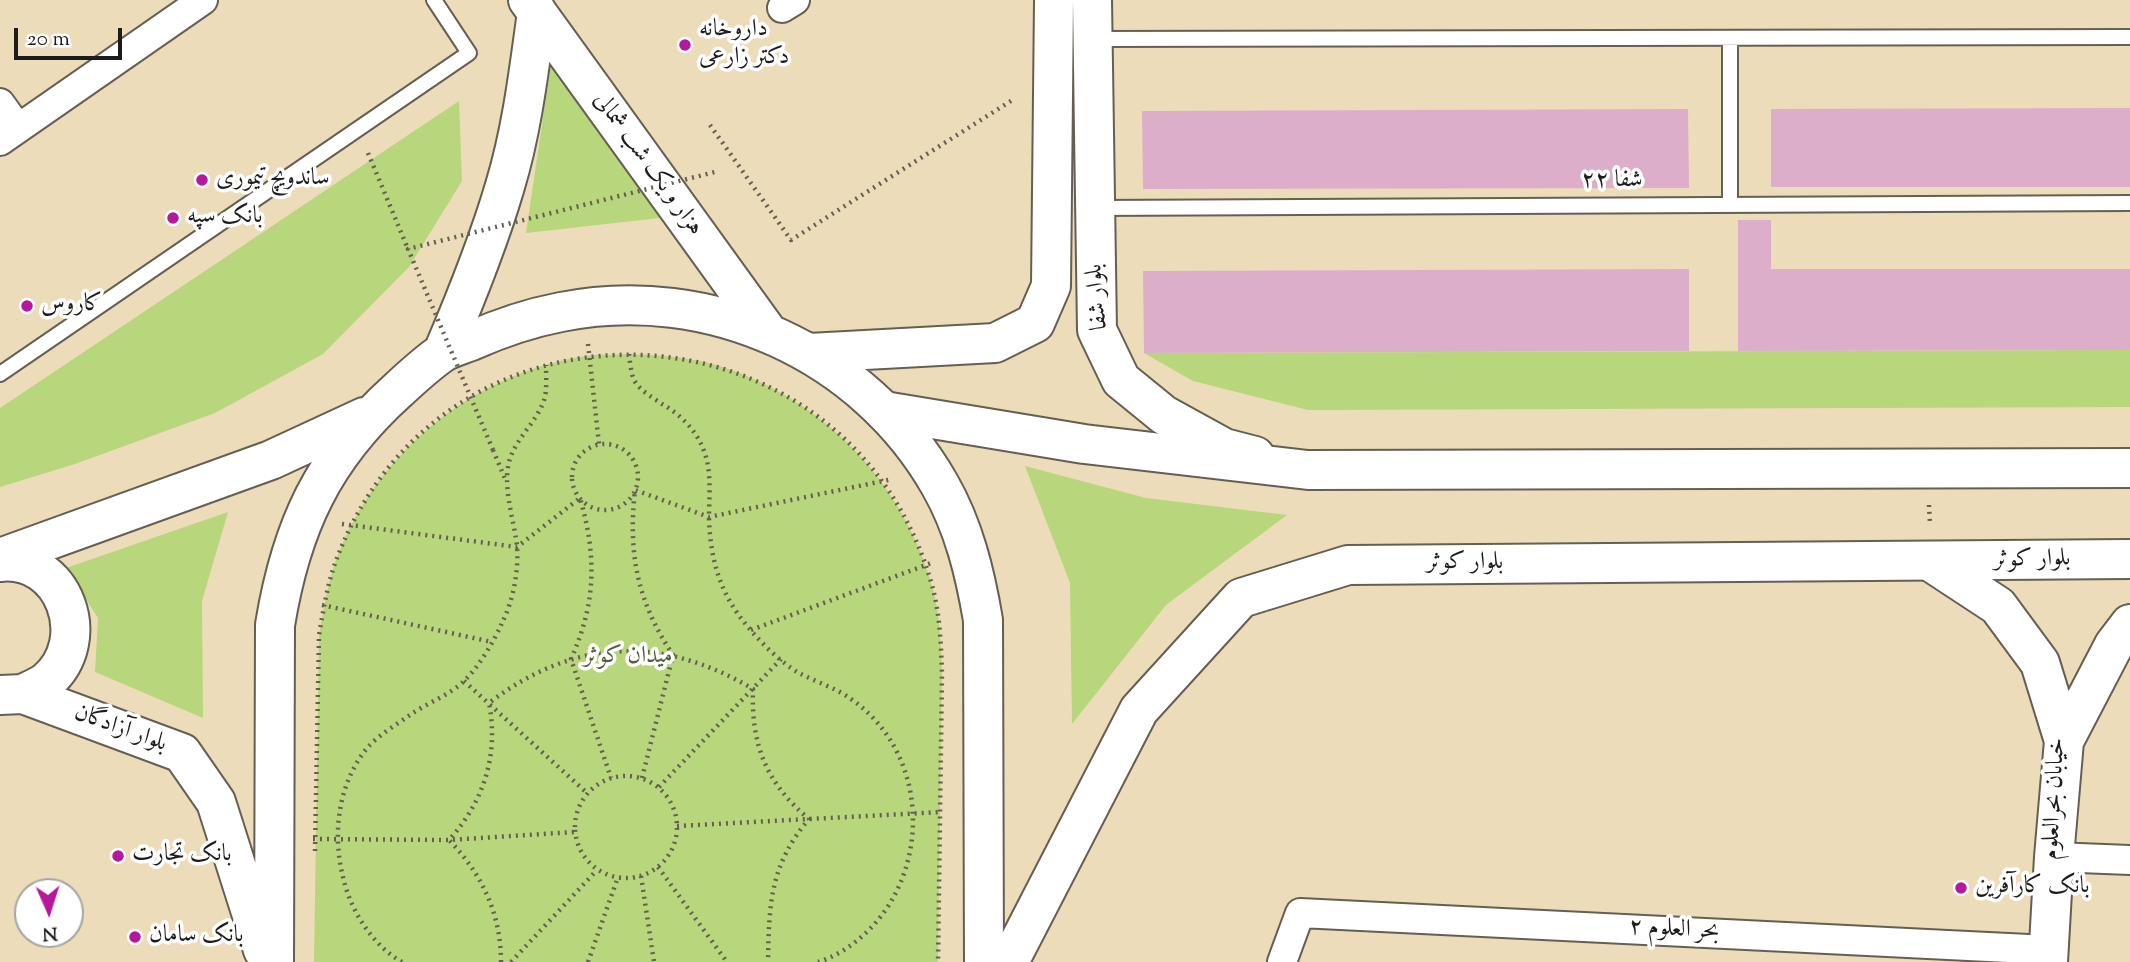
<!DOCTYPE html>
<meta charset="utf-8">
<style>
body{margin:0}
#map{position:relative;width:2130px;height:962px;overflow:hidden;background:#eddcb9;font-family:"Sorts Mill Goudy",serif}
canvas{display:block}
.north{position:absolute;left:14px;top:878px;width:70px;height:70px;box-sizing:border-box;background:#fff;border:2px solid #a4a4a4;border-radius:50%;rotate:177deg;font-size:19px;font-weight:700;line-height:28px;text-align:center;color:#1c1c1c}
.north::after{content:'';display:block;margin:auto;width:24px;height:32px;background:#b5179e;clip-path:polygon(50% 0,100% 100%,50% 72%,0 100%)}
.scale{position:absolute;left:14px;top:28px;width:108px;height:32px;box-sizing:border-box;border:4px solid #1c1c1c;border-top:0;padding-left:9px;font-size:21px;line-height:24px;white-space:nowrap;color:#1c1c1c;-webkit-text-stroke:5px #fff;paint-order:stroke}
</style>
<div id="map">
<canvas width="2130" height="962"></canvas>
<div class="north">N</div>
<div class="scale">20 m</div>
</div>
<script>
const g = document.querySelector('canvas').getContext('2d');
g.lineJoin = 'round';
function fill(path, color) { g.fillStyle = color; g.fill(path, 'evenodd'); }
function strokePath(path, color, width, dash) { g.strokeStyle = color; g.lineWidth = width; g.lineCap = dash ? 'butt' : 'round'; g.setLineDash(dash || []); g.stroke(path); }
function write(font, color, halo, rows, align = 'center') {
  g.font = font + ' "Sorts Mill Goudy",Amiri,serif'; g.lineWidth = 7; g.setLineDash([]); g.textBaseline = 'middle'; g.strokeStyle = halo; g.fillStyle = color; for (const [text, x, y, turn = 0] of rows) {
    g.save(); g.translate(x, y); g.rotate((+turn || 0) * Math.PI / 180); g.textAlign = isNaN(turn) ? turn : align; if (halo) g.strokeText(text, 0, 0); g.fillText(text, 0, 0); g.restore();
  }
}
fill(new Path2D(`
 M553 50 660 218 526 233Z
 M459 101 462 181 409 267 323 354 215 413 75 464 0 487V408Z
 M2130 350V407L1308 410 1193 381 1144 353Z
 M629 354C657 355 686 357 713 364 821 396 903 480 933 589 940 616 941 645 942 673L938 962H314L319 635C324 607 328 579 339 552 381 449 475 373 586 356 600 354 615 355 629 354Z
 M1025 466 1146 498 1287 515 1166 605 1072 724 1070 583Z
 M228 512 202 601 203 718 95 672 98 618 66 568Z`), '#b8d67c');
fill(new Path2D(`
 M2130 108V187H1771V109Z
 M1688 109 1689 188 1143 189 1142 111Z
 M1738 220H1771V269H2130V350L1738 351Z
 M1689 269V351L1144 353 1143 271Z`), '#dcaeca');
const lane = new Path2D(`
 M1730 38V204
 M1095 39 2130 37
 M1095 208 2130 203
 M0 374 469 53 434 0`);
const street = new Path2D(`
 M782 8 795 0
 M0 103 18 128
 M0 141 203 0
 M2054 857 2130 860
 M1282 962 1300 913 2049 950`);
const secondary = new Path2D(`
 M528 0 767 331
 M1092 0 1097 330 1121 380 1164 415 1224 448 1255 456
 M443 352C466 298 488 244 505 186 522 130 529 70 537 12
 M809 353 995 343 1035 323 1051 286 1054 0
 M0 558 271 460 364 417
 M0 562C64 555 95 640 47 681 41 686 31 690 23 694
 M1931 562 1998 606 2040 663 2064 741 2054 857 2048 962
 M0 695 23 694 182 753 216 802 263 950
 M2064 741 2114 645 2130 624
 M274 962 275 625C291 527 323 458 397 391 411 378 426 364 442 353 450 348 461 345 471 341 500 328 530 318 561 312 709 282 865 353 940 485 964 527 975 573 983 620L984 962`);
const primary = new Path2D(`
 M884 411 1084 444 1308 470 2130 468
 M1009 962 1139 710 1241 598 1348 565 2130 559`);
strokePath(lane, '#655f53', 18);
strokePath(street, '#655f53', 32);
strokePath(secondary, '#655f53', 42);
strokePath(primary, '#655f53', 42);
strokePath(new Path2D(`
 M710 125 791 240 1014 99
 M368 153 408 249
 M588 344 599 444
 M629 354C630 362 631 373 634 380 640 391 652 397 662 404 680 414 697 431 704 451 712 471 709 498 709 519 710 549 716 579 732 605 746 628 776 660 799 673 816 682 836 688 851 699 909 739 927 815 902 879 888 916 856 950 818 962
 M572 477a33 33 0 1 1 66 0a33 33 0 1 1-66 0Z
 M493 450 506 481
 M1929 505 1930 524
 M342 524 517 547 580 498C597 557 596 603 571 659L611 778
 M322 605 492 642
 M751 630 934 562
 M464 681 587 793
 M575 827a51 51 0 1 1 102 0a51 51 0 1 1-102 0Z
 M642 778 673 655C637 601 628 554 635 490L709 517 893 479
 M659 787 781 659
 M677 826 942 812
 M313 839 449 840 574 832
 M315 851 319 635C324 607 328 579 339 553 451 271 854 296 933 589 940 616 941 645 942 673L938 962
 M658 867 727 962
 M641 876 654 962
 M402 962C373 946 350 910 343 877 332 833 338 783 368 747 379 735 397 724 410 715 427 703 450 695 464 681 479 667 494 641 502 623 513 601 519 571 517 546 514 520 504 493 508 467 512 440 538 423 545 397 547 387 546 375 546 365
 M501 962C501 914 482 874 449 840 484 801 499 755 489 703 574 638 662 635 753 689 751 745 766 783 809 819 770 865 769 904 768 962
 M511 962 597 870
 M588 962 618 877`), '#655f53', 4.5, [2, 5]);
strokePath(lane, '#fff', 14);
strokePath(street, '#fff', 28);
strokePath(secondary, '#fff', 38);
strokePath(primary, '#fff', 38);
strokePath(new Path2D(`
 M493 450 408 249 719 171`), '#655f53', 4.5, [2, 5]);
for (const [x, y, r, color] of [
 [685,45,7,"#b5179e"],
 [202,180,7,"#b5179e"],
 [173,218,7,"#b5179e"],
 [27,306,7,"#b5179e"],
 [118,856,7,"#b5179e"],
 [1961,888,7,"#b5179e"],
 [135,937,7,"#b5179e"]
]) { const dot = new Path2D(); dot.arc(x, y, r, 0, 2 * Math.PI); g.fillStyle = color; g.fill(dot); strokePath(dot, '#fff', 2.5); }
write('24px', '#1c1c1c', '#fff', [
 ["داروخانه",699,31],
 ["دکتر زارعی",699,59],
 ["ساندویچ تیموری",216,180],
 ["بانک سپه",187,218],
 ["کاروس",41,306],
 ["بانک تجارت",132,856],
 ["بانک کارآفرین",1975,888],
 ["بانک سامان",149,937]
], 'left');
write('24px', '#1c1c1c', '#fff', [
 ["هزار و یک شب شمالی",647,165,54],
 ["شفا ۲۲",1612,182],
 ["بلوار شفا",1099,297,-95],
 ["بلوار کوثر",2032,561,-1],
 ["بلوار کوثر",1465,564],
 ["بلوار آزادگان",120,730,20],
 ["خیابان بحرالعلوم",2056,799,-87],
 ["بحر العلوم ۲",1674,931,3]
]);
write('24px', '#535d3e', '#fff', [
 ["میدان کوثر",628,658]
]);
</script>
